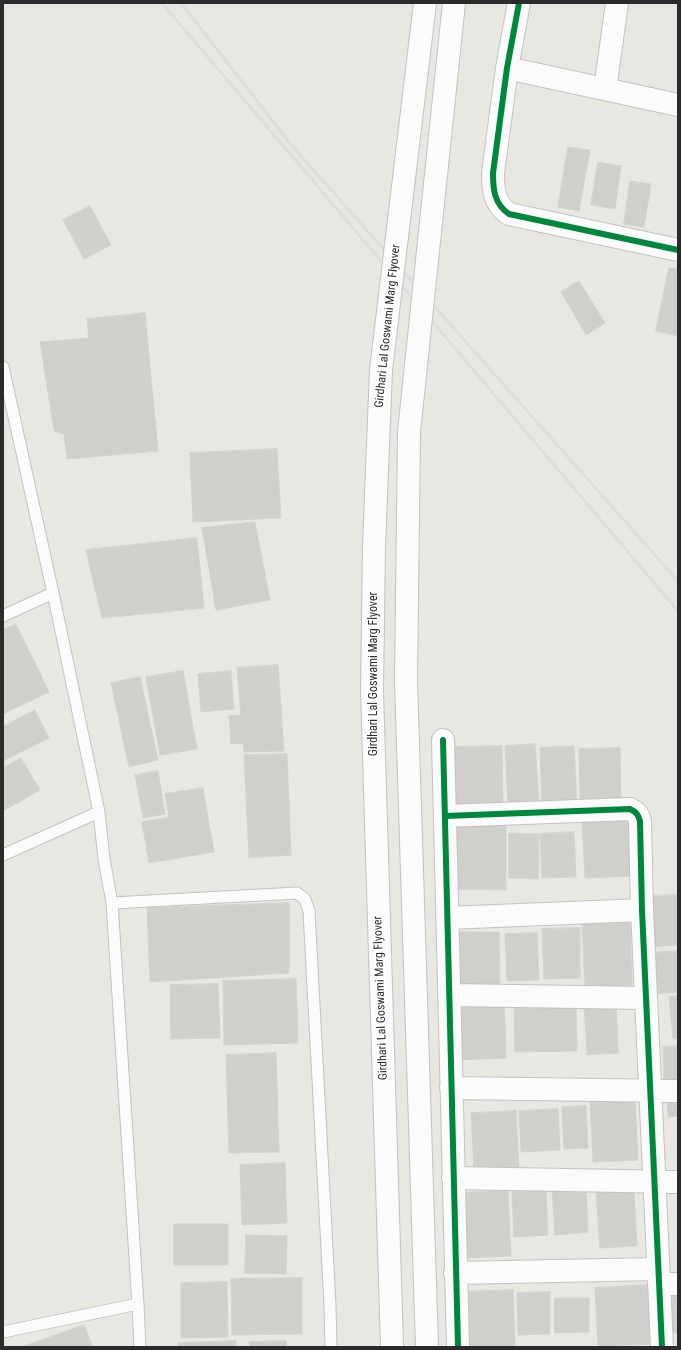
<!DOCTYPE html>
<style>
body{margin:0}
#map{position:relative;width:681px;height:1350px;overflow:hidden;background:#e9e7e2;font-family:"Roboto Condensed",sans-serif}
canvas{display:block}
.frame{position:absolute;inset:0;border:4px solid #2b2b2b;pointer-events:none}
</style>
<div id="map">
<canvas width="681" height="1350"></canvas>
<div class="frame"></div>
</div>
<script>
const g = document.querySelector('canvas').getContext('2d');
g.lineJoin = 'round';
function fill(path, color) { g.fillStyle = color; g.fill(path, 'evenodd'); }
function strokePath(path, color, width, dash) { g.strokeStyle = color; g.lineWidth = width; g.lineCap = dash ? 'butt' : 'round'; g.setLineDash(dash || []); g.stroke(path); }
function write(font, color, halo, rows, align = 'center') {
  g.font = font + ' "Roboto Condensed",sans-serif'; g.lineWidth = 3; g.setLineDash([]); g.textBaseline = 'middle'; g.strokeStyle = halo; g.fillStyle = color; for (const [text, x, y, turn = 0] of rows) {
    g.save(); g.translate(x, y); g.rotate((+turn || 0) * Math.PI / 180); g.textAlign = isNaN(turn) ? turn : align; if (halo) g.strokeText(text, 0, 0); g.fillText(text, 0, 0); g.restore();
  }
}
const building = new Path2D(`
 M568 147 590 150 579 211 558 207Z
 M598 162 621 166 615 209 591 205Z
 M630 181 651 184 644 227 624 224Z
 M90 206 111 245 84 259 63 220Z
 M669 268 678 269V336L656 331Z
 M579 281 605 323 586 335 561 292Z
 M145 313 158 451 67 459 64 434 54 431 40 342 89 338 87 319Z
 M277 449 281 518 193 522 190 453Z
 M255 522 270 600 216 610 202 528Z
 M197 538 204 608 102 618 86 550Z
 M16 624 49 692 3 714V630Z
 M278 665 284 751 244 752 243 743 231 744 229 716 241 715 237 668Z
 M183 671 197 749 160 755 146 677Z
 M231 671 234 709 201 712 198 674Z
 M140 677 158 760 129 767 111 683Z
 M35 710 49 738 3 761V727Z
 M535 744 539 803 508 805 505 746Z
 M502 746 503 808 449 809V747Z
 M574 746 577 804 542 806 540 748Z
 M620 748 621 806H580L579 749Z
 M287 754 291 855 249 858 244 755Z
 M21 758 40 790 3 811V768Z
 M158 771 165 814 143 818 135 775Z
 M203 788 214 852 149 863 142 822 169 817 165 794Z
 M629 816 631 876 585 878 582 818Z
 M450 819H506V890L449 889Z
 M574 832 576 877 542 878 540 834Z
 M509 833 539 834 538 879 509 878Z
 M678 895V945L649 947 646 896Z
 M289 903V973L150 982 147 908Z
 M630 922 632 985 585 987 582 924Z
 M580 928V978L544 979 542 929Z
 M456 932H499L500 988 456 989Z
 M537 933 539 980 507 981 505 934Z
 M678 951V992L650 994 648 953Z
 M296 979 298 1043 224 1045 223 981Z
 M218 984 220 1038 171 1039 170 985Z
 M678 996V1038L673 1039 669 997Z
 M504 998 506 1058 457 1060 456 999Z
 M616 1002 618 1053 587 1055 584 1004Z
 M576 1005 577 1051 515 1052 514 1006Z
 M678 1046V1079H664L663 1047Z
 M276 1053 279 1152 229 1153 226 1055Z
 M678 1092V1116L668 1117 667 1093Z
 M635 1099 638 1160 593 1162 590 1102Z
 M586 1106 588 1148 564 1149 562 1107Z
 M558 1109 560 1150 521 1152 519 1111Z
 M516 1111 519 1168 474 1170 471 1113Z
 M285 1163 287 1223 242 1225 240 1165Z
 M586 1187 588 1232 555 1235 552 1189Z
 M508 1190 511 1256 465 1258 462 1193Z
 M546 1190 548 1235 514 1237 512 1192Z
 M634 1191 637 1246 600 1248 596 1193Z
 M174 1224H228V1265H174Z
 M246 1235 287 1236 286 1274 245 1273Z
 M302 1278V1334L232 1335 231 1279Z
 M227 1282 228 1337 181 1338V1283Z
 M647 1285 650 1344 598 1347 595 1288Z
 M513 1290 515 1347H464L462 1292Z
 M678 1290V1333H671L668 1291Z
 M550 1292V1334L518 1335 517 1293Z
 M555 1298H589V1332L555 1333Z
 M84 1325 93 1347H22Z
 M236 1341V1347H178V1343Z
 M286 1341 287 1347H250L249 1342Z`);
fill(building, '#d0cfcb');
strokePath(building, '#d4d2ce', 1);
const service = new Path2D(`
 M3 367 53 593 99 812 104 859 112 903 138 1304
 M3 616 53 593
 M3 855 99 812
 M112 903 297 893 305 899 309 911 330 1305 331 1347
 M3 1332 138 1304 140 1347`);
const minor = new Path2D(`
 M519 3 507 68 493 173C493 189 494 204 509 214L678 250
 M507 68 678 105
 M605 89 617 3
 M443 740 458 1347
 M445 816 630 809C636 812 638 814 640 821L642 910 662 1347
 M447 918 642 910
 M449 995 646 998
 M451 1088 678 1091
 M453 1178 678 1182
 M455 1273 658 1269
 M659 1284H678`);
const secondary = new Path2D(`
 M406 681 427 1347
 M372 691 392 1347`);
strokePath(service, '#c3c2c2', 13);
strokePath(minor, '#c3c2c2', 24);
strokePath(secondary, '#c3c2c2', 24);
strokePath(service, '#fcfbfb', 11);
strokePath(minor, '#fcfbfb', 22);
strokePath(secondary, '#fcfbfb', 22);
strokePath(new Path2D(`
 M162 3 678 611
 M181 3 293 147 678 581`), '#dededf', 3);
const secondaryBridge = new Path2D(`
 M406 681 409 432 454 3
 M372 691 374 546 381 370 425 3`);
strokePath(secondaryBridge, '#c3c2c2', 24, []);
strokePath(secondaryBridge, '#fcfbfb', 22);
strokePath(new Path2D(`
 M519 3 507 68 493 173C493 189 494 204 509 214L678 250
 M443 740 458 1347
 M445 816 630 809C636 812 638 814 640 821L642 910 662 1347`), '#00873e', 6);
write('12px', '#2b2b2b', '#fff', [
 ["Girdhari Lal Goswami Marg Flyover",388,326,-84],
 ["Girdhari Lal Goswami Marg Flyover",374,674,-90],
 ["Girdhari Lal Goswami Marg Flyover",381,998,-92]
]);
</script>
